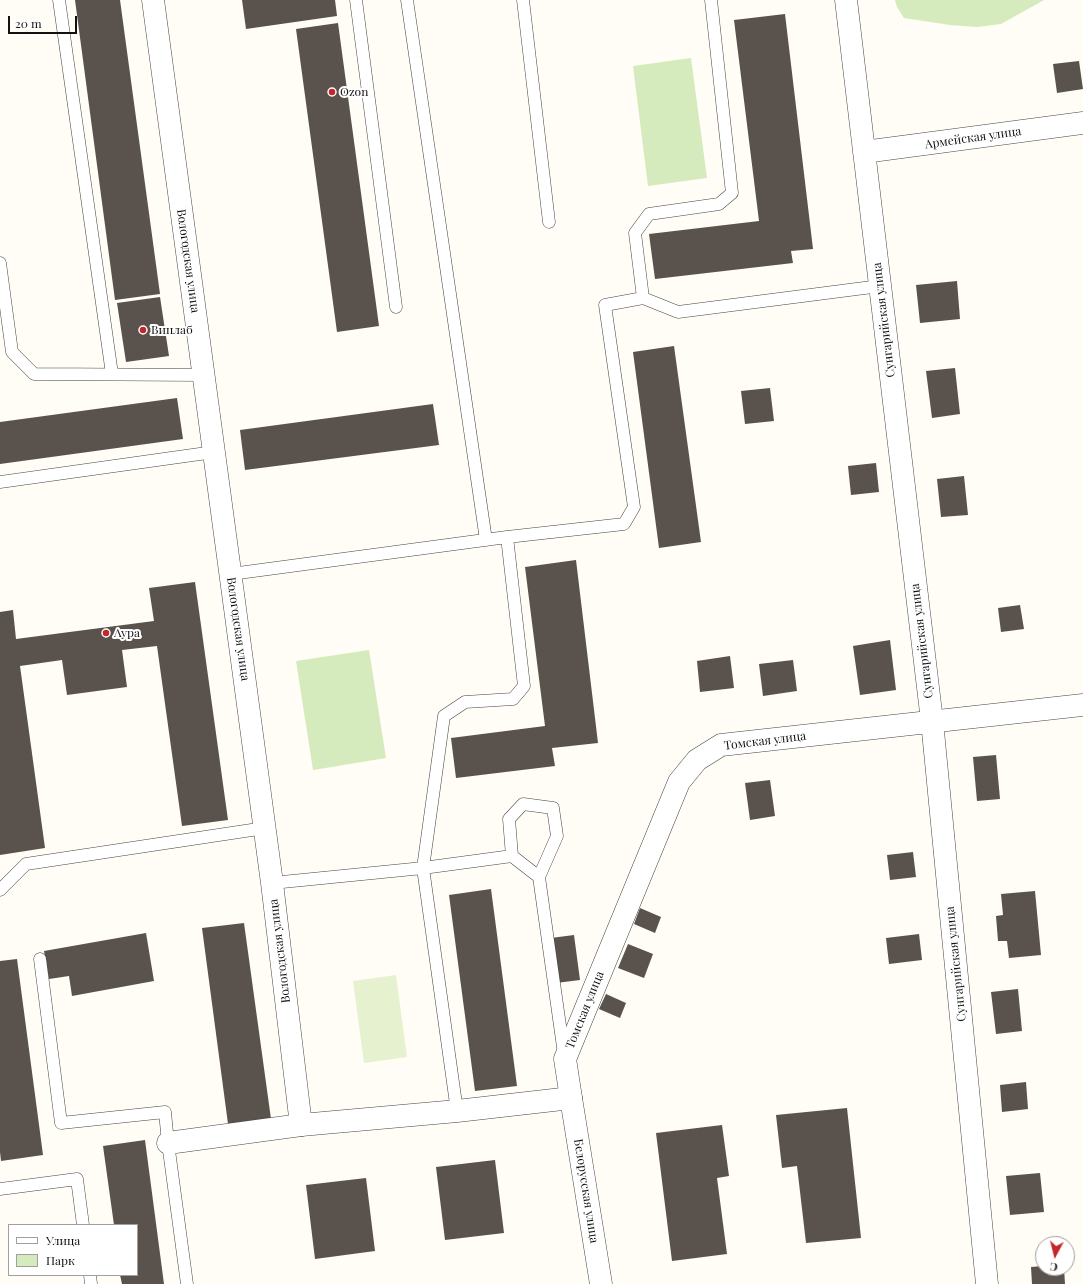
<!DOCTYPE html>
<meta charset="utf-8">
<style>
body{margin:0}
#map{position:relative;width:1083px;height:1284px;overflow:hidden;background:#fffdf5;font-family:"Playfair Display",serif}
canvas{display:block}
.legend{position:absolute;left:8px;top:1224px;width:130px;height:52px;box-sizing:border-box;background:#fff;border:1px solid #a0a0a0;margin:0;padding:5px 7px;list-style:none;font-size:12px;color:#111}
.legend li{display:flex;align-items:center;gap:8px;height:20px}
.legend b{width:20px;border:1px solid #a0a0a0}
.north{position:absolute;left:1035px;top:1236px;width:40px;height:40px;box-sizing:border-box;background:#fff;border:1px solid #a0a0a0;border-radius:50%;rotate:187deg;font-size:11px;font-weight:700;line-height:16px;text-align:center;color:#111}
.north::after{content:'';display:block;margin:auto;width:14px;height:18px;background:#c4262e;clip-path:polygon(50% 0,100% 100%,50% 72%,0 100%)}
.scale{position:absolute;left:8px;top:16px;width:69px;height:18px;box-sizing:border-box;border:2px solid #111;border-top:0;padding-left:5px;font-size:12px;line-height:14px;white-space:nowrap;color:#111;-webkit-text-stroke:3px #fff;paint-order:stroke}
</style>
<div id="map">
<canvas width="1083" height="1284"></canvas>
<ul class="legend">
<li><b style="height:5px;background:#fff"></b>Улица</li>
<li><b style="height:11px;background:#d5ebbd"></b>Парк</li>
</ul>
<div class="north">С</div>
<div class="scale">20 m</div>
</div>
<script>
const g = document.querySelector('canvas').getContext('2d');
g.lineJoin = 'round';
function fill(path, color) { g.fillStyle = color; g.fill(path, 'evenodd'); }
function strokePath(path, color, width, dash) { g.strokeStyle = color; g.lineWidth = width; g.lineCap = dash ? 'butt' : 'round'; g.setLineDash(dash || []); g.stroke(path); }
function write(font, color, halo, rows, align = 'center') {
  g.font = font + ' "Playfair Display",serif'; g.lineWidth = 4; g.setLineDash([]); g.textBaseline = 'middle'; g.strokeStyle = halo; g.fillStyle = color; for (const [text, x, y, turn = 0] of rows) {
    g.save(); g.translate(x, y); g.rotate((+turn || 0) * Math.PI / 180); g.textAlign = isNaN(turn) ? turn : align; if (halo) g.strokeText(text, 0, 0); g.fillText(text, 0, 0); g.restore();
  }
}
fill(new Path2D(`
 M895 0H1044L1001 24 977 27 950 25 904 18 897 7Z
 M691 58 707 178 648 186 633 66Z
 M369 650 386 758 313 770 296 661Z`), '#d5ebbd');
fill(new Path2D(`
 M396 975 407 1057 364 1063 353 981Z`), '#e6f2cf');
fill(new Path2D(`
 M75 0H120L160 294 115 300Z
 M242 0H335L337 16 246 29Z
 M785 14 813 249 791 251 793 263 655 279 649 234 759 221 734 20Z
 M338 23 379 326 337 332 296 29Z
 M1079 61 1083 89 1057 93 1053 64Z
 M957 281 960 319 920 323 916 285Z
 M160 297 169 356 126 362 117 303Z
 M674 346 701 542 659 548 633 352Z
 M955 368 960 414 932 418 926 371Z
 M770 388 774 421 745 424 741 391Z
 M177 398 183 439 0 464V422Z
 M433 404 439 445 245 470 240 430Z
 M876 463 879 492 851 495 848 466Z
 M964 476 968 515 941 517 937 479Z
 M576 560 598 743 552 748 555 766 456 778 451 738 545 726 525 567Z
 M195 582 228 820 182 826 157 646 122 650 127 687 67 695 62 660 20 666 45 848 0 855V612L13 610 16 639 154 621 149 588Z
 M1020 605 1024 629 1001 632 998 608Z
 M890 640 896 690 860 695 853 646Z
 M730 656 734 688 700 692 697 661Z
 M793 660 797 691 763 696 759 664Z
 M996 755 1000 799 977 801 973 757Z
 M770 780 775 816 750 820 745 783Z
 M913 852 916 877 890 880 887 855Z
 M491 889 517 1086 475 1091 449 895Z
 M1035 891 1041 955 1009 958 1007 941H998L996 916 1003 915 1001 894Z
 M640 908 661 917 655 933 634 924Z
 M244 923 271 1119 228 1124 202 928Z
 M146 933 154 981 72 996 69 976 49 979 44 951Z
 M919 934 922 960 889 964 886 938Z
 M574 935 580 980 556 983 551 938Z
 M628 944 653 954 644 978 618 968Z
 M17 959 43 1155 1 1161 0 1152V961Z
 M1018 989 1022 1031 996 1034 991 992Z
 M606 994 626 1003 620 1018 599 1009Z
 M1026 1082 1028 1109 1002 1112 1000 1085Z
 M847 1108 861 1238 806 1243 797 1166 782 1168 776 1115Z
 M722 1125 729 1176 717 1178 727 1254 672 1261 656 1133Z
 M145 1140 164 1284H122L120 1275H137V1225H114L103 1146Z
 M495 1160 504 1233 445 1240 436 1167Z
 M1040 1173 1044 1212 1010 1215 1006 1176Z
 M366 1178 375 1251 315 1259 306 1185Z
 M1043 1266V1268H1064L1065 1284H1032L1031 1267Z`), '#5a524d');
const service = new Path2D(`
 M59 0 112 374
 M356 0 396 307
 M407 0 486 540
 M523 0 549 222
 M0 263 12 352 34 374 203 375
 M643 298 635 233 649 214 719 204 732 193 711 0
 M0 482 214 452
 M507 537 624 524 634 507 605 305 643 298 678 312 880 286
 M231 574 507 537 524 686 513 699 465 702 444 716 423 868 457 1111
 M512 856 509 819 523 804 553 808 557 836 539 877
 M272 883 423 868 512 856 539 877 564 1054
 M0 890 26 864 265 828
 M40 959 61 1123 165 1112 168 1143 187 1284
 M0 1189 77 1179 83 1225
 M90 1275 91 1284`);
const minor = new Path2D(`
 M846 0 932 721 987 1284
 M864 152 1083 123
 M571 1098 565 1059 679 782 697 760 721 745 1083 705
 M168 1143 301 1125`);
const tertiary = new Path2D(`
 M153 0 272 883 301 1125 457 1111 571 1098 601 1284`);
strokePath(service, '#444', 13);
strokePath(minor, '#444', 23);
strokePath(tertiary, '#444', 23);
strokePath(service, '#fff', 12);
strokePath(minor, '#fff', 22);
strokePath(tertiary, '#fff', 22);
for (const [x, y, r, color] of [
 [332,92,4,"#c4262e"],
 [143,330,4,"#c4262e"],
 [106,633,4,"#c4262e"]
]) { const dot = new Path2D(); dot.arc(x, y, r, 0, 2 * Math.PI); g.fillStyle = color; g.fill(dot); strokePath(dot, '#fff', 1.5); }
write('12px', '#111', '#fff', [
 ["Ozon",340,92],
 ["Винлаб",151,330],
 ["Аура",114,633]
], 'left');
write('12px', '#111', '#fff', [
 ["Армейская улица",973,138,-8],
 ["Вологодская улица",188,261,82],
 ["Сунгарийская улица",884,320,-97],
 ["Вологодская улица",238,629,82],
 ["Сунгарийская улица",922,641,-97],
 ["Томская улица",765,741,-7],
 ["Вологодская улица",280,951,-97],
 ["Сунгарийская улица",956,964,-96],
 ["Томская улица",585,1010,-68],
 ["Белорусская улица",586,1191,81]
]);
</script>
